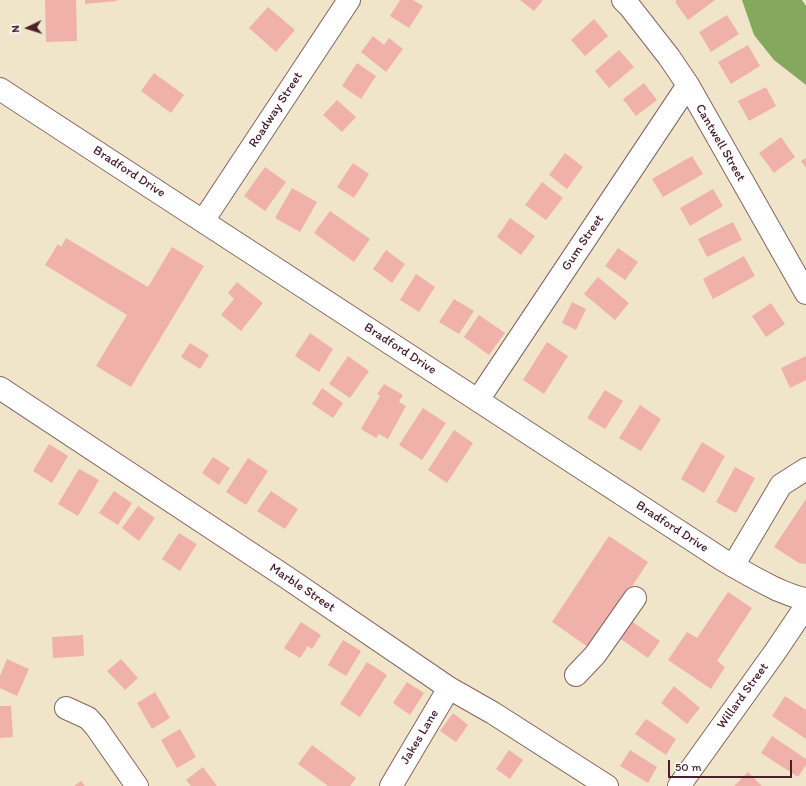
<!DOCTYPE html>
<style>
body{margin:0}
#map{position:relative;width:806px;height:786px;overflow:hidden;background:#f0e5c9;font-family:Itim,sans-serif}
canvas{display:block}
.north{position:absolute;left:8px;top:8px;width:40px;height:40px;-webkit-text-stroke:3px #fff;paint-order:stroke;rotate:266deg;font-size:11px;font-weight:700;line-height:16px;text-align:center;color:#4a1f2b}
.north::after{content:'';display:block;margin:auto;width:14px;height:18px;background:#4a1f2b;clip-path:polygon(50% 0,100% 100%,50% 72%,0 100%)}
.scale{position:absolute;left:668px;top:760px;width:124px;height:18px;box-sizing:border-box;border:2px solid #4a1f2b;border-top:0;padding-left:5px;font-size:12px;line-height:14px;white-space:nowrap;color:#4a1f2b;-webkit-text-stroke:3px #fff;paint-order:stroke}
</style>
<div id="map">
<canvas width="806" height="786"></canvas>
<div class="north">N</div>
<div class="scale">50 m</div>
</div>
<script>
const g = document.querySelector('canvas').getContext('2d');
g.lineJoin = 'round';
function fill(path, color) { g.fillStyle = color; g.fill(path, 'evenodd'); }
function strokePath(path, color, width, dash) { g.strokeStyle = color; g.lineWidth = width; g.lineCap = dash ? 'butt' : 'round'; g.setLineDash(dash || []); g.stroke(path); }
function write(font, color, halo, rows, align = 'center') {
  g.font = font + ' Itim,sans-serif'; g.lineWidth = 3.5; g.setLineDash([]); g.textBaseline = 'middle'; g.strokeStyle = halo; g.fillStyle = color; for (const [text, x, y, turn = 0] of rows) {
    g.save(); g.translate(x, y); g.rotate((+turn || 0) * Math.PI / 180); g.textAlign = isNaN(turn) ? turn : align; if (halo) g.strokeText(text, 0, 0); g.fillText(text, 0, 0); g.restore();
  }
}
fill(new Path2D(`
 M742 0H802L806 6V85L774 60 754 35Z`), '#84a95e');
fill(new Path2D(`
 M45 0H76L77 41 46 42Z
 M85 0H117V1L85 4Z
 M400 0H413L423 6 409 28 390 16Z
 M520 0H543L534 11Z
 M677 0H715L688 20 675 2Z
 M268 7 295 30 276 52 249 28Z
 M727 15 739 34 711 52 699 32Z
 M594 19 608 36 585 56 571 40Z
 M373 36 384 45 389 38 403 49 386 72 361 52Z
 M748 45 760 66 731 84 718 62Z
 M619 50 634 67 609 88 595 71Z
 M357 63 376 76 361 99 342 86Z
 M154 73 184 95 171 113 141 91Z
 M644 83 657 100 636 116 623 99Z
 M766 87 776 106 749 121 738 101Z
 M337 100 356 117 342 132 323 115Z
 M781 137 795 157 774 173 759 153Z
 M565 153 583 167 567 189 549 175Z
 M692 156 703 174 663 197 652 179Z
 M806 158V168L801 161Z
 M353 163 369 174 354 198 337 187Z
 M265 167 286 182 265 211 244 196Z
 M542 182 563 198 546 220 525 205Z
 M292 188 317 202 300 232 275 218Z
 M713 189 723 206 690 226 680 208Z
 M330 211 370 239 354 262 314 233Z
 M510 218 535 236 521 255 497 237Z
 M733 222 742 240 707 257 698 239Z
 M66 238 148 287 172 247 204 266 131 387 96 366 127 315 45 265 58 244 61 247Z
 M618 248 638 262 625 280 605 266Z
 M386 250 405 264 392 283 373 269Z
 M744 256 755 276 713 299 703 279Z
 M416 274 435 287 419 312 400 300Z
 M598 277 629 303 615 320 584 294Z
 M237 282 263 303 241 331 221 315 234 299 228 293Z
 M454 299 474 311 459 334 439 322Z
 M572 302 586 309 576 330 562 323Z
 M771 303 785 324 766 337 752 316Z
 M479 315 505 333 489 355 464 337Z
 M310 333 333 349 319 372 295 356Z
 M547 342 568 356 544 394 523 380Z
 M190 343 209 355 200 369 181 357Z
 M348 356 369 371 350 398 329 384Z
 M806 356V380L790 388 781 368Z
 M384 384 403 395 399 402 406 406 388 439 379 434 376 438 361 429 380 396 377 394Z
 M322 388 343 403 333 418 312 404Z
 M605 390 623 401 605 429 587 418Z
 M640 405 661 419 641 451 619 438Z
 M423 408 446 423 422 460 399 445Z
 M454 430 473 443 447 483 428 470Z
 M702 442 725 456 704 493 681 479Z
 M49 444 68 456 52 483 33 471Z
 M213 457 230 468 219 485 202 473Z
 M248 458 268 471 246 505 226 492Z
 M735 467 755 478 736 513 716 502Z
 M79 469 99 480 78 516 58 504Z
 M114 491 132 503 118 525 99 513Z
 M271 491 298 509 285 529 257 511Z
 M806 499V564L799 563 774 547Z
 M138 506 155 518 139 541 122 528Z
 M179 533 197 544 180 571 162 559Z
 M609 536 648 562 591 649 552 622Z
 M728 592 752 608 717 661 725 667 711 689 668 660 687 632 697 638Z
 M627 618 660 641 648 658 615 635Z
 M301 622 321 635 312 649 308 646 300 658 284 648Z
 M83 635 84 656 53 658 52 637Z
 M343 640 361 651 346 676 328 665Z
 M7 659 29 669 17 696 0 688V676Z
 M121 659 138 678 125 690 107 671Z
 M367 662 387 675 360 717 340 704Z
 M407 682 424 693 410 715 393 703Z
 M674 686 700 708 687 724 661 703Z
 M155 692 170 718 152 729 137 703Z
 M785 696 806 710V739L772 716Z
 M0 706H11L13 737 0 738Z
 M453 713 468 725 456 742 440 731Z
 M646 719 676 739 666 755 635 734Z
 M180 729 196 757 177 768 161 740Z
 M772 736 806 759V765L798 777 761 753Z
 M312 745 356 778 350 786H328L298 764Z
 M509 750 523 760 510 779 496 769Z
 M630 750 657 767 648 783 620 766Z
 M203 767 217 786H191L186 780Z
 M748 772 762 786H734Z
 M81 781 85 786H74Z`), '#f0b1ab');
const minor = new Path2D(`
 M623 0 630 7 669 57 688 85 806 293
 M0 89 723 560C740 570 758 580 776 589 786 593 796 598 806 599
 M203 221 349 0
 M0 388 286 577 449 688 493 713 607 786
 M478 400 688 85
 M733 566 781 485 806 469
 M576 675 595 655 635 598
 M66 708 88 718 96 727 137 786
 M391 786 449 688
 M679 786 775 652 806 606`);
strokePath(minor, '#846462', 24);
strokePath(minor, '#fff', 22);
write('13px', '#4a1f2b', '#fff', [
 ["Roadway Street",276,110,-57],
 ["Cantwell Street",720,143,60],
 ["Bradford Drive",129,172,33],
 ["Gum Street",583,243,-56],
 ["Bradford Drive",400,349,33],
 ["Bradford Drive",672,527,33],
 ["Marble Street",302,588,34],
 ["Willard Street",743,696,-54],
 ["Jakes Lane",420,737,-59]
]);
</script>
